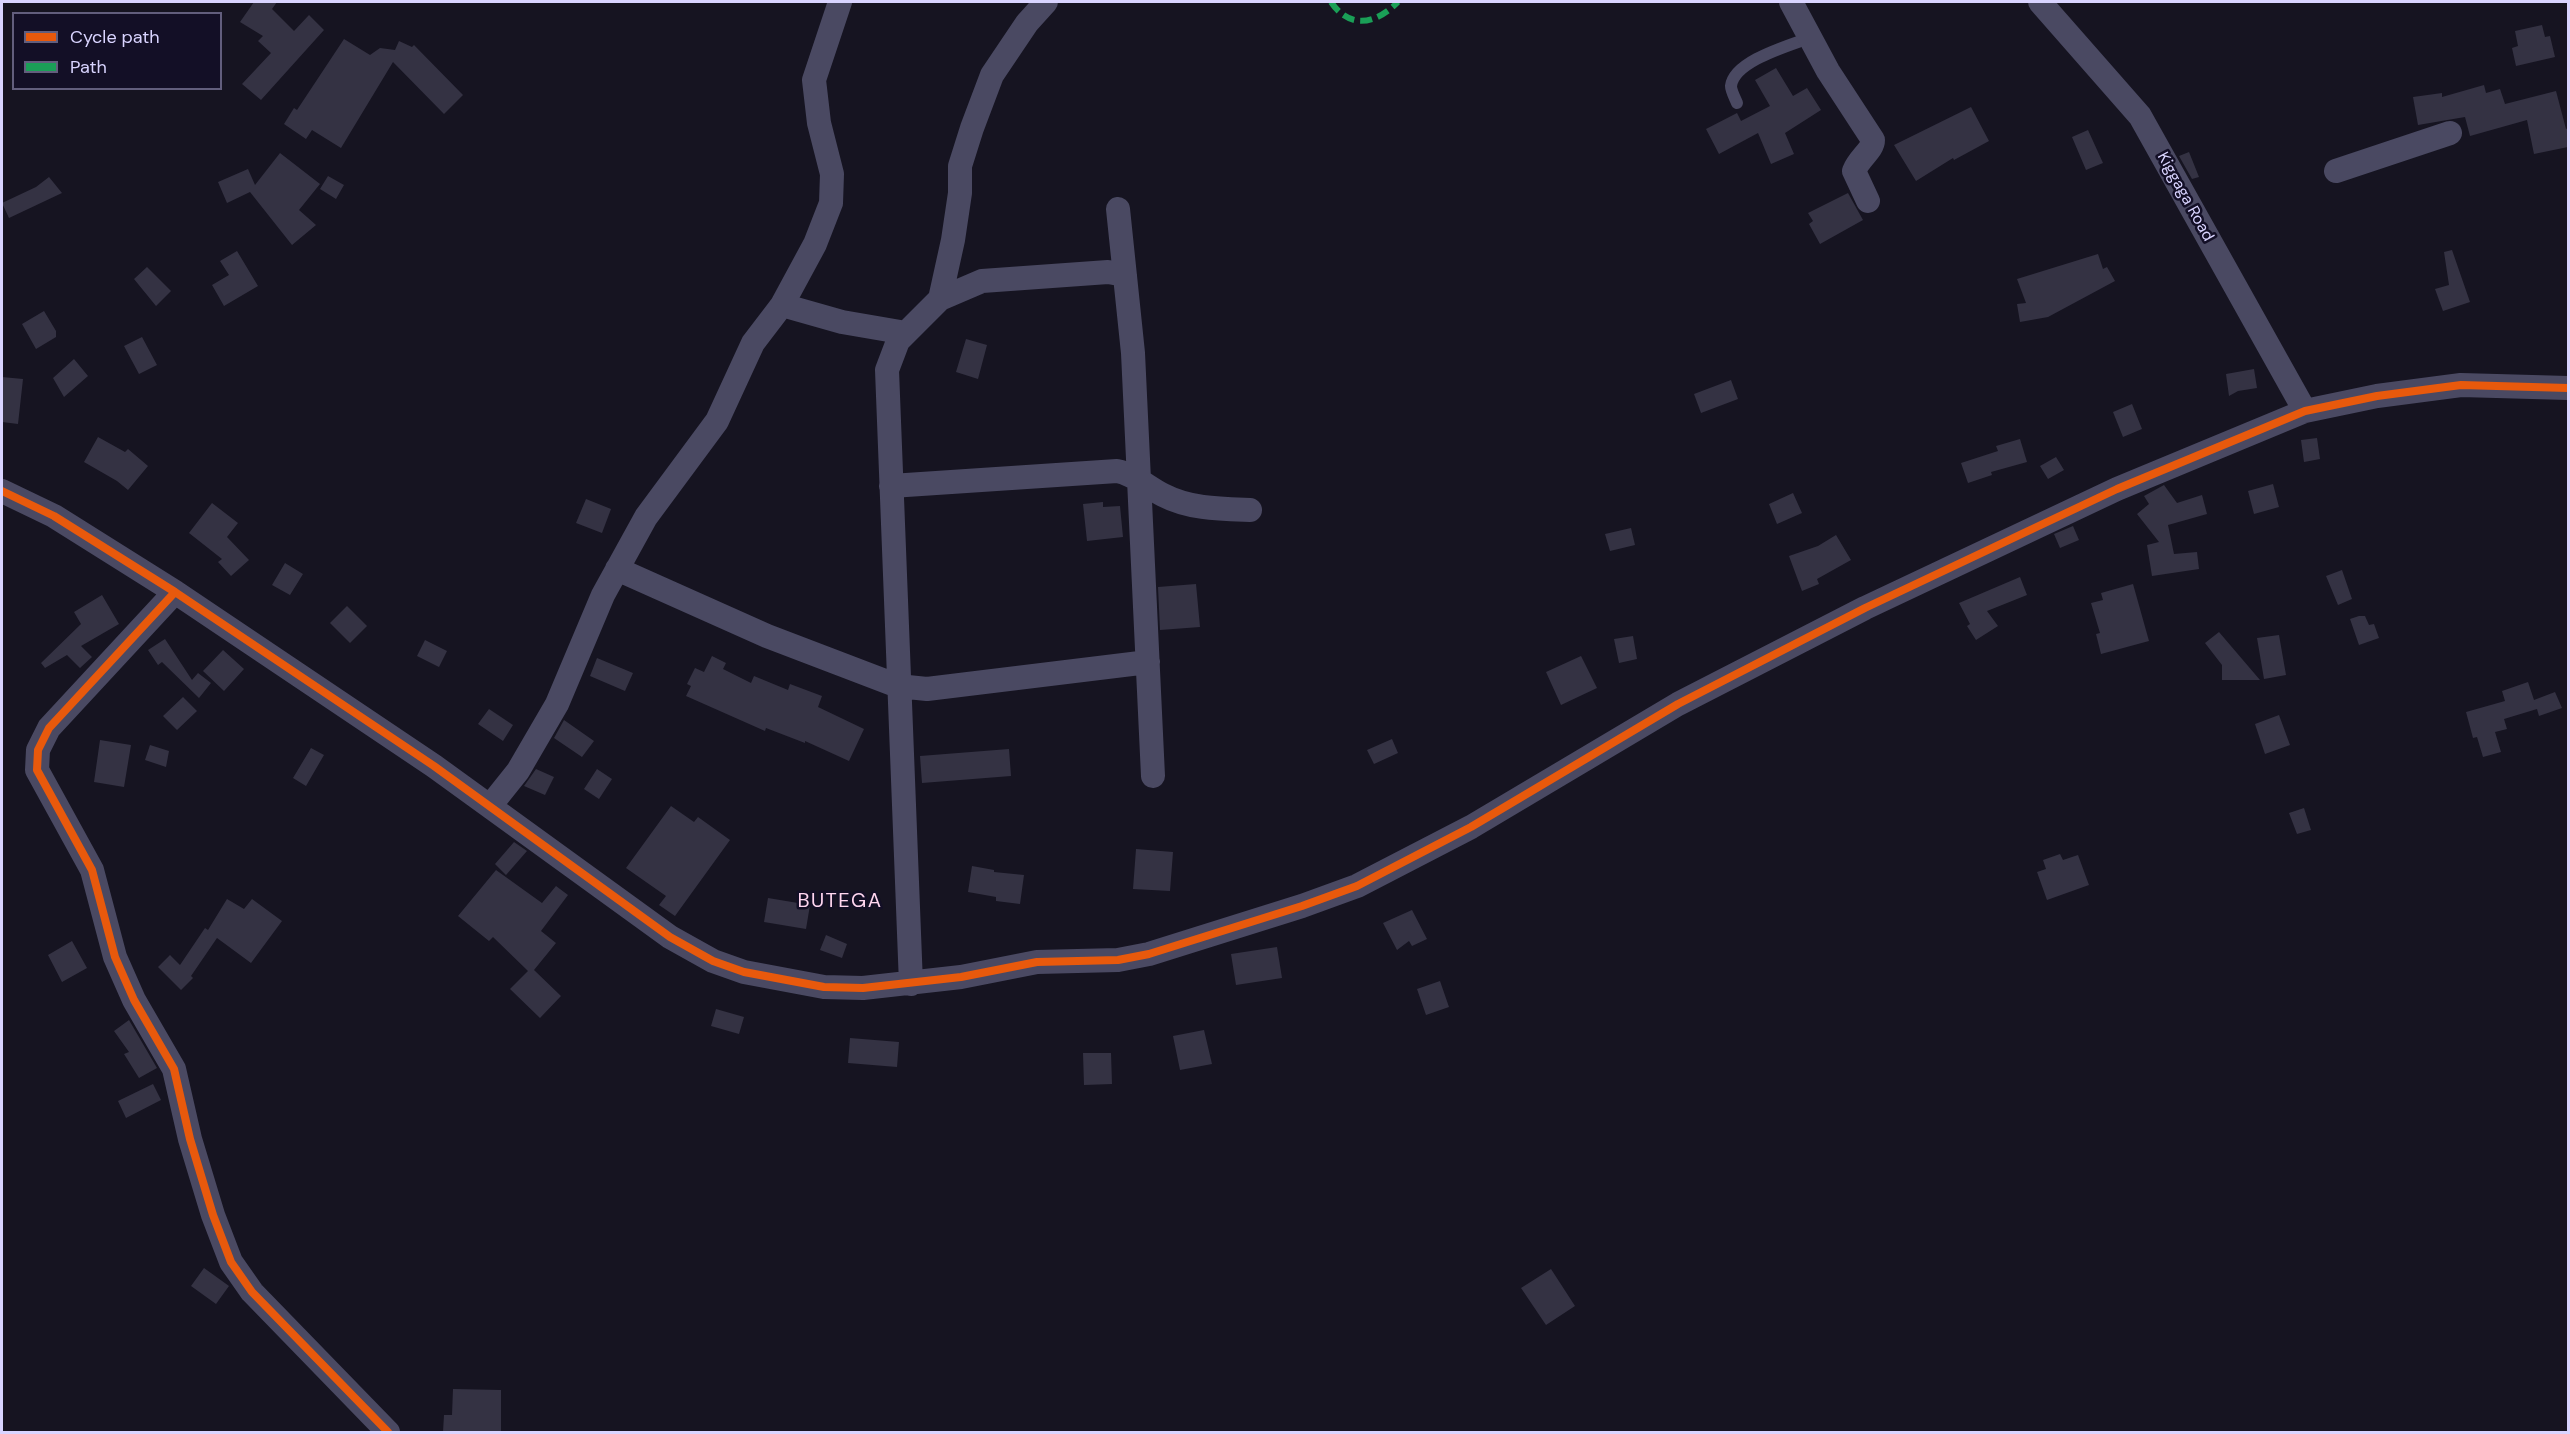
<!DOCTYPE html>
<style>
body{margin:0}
#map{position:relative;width:2570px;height:1434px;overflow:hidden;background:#161421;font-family:"DM Sans",sans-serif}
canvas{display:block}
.frame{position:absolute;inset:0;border:3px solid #d9d4ff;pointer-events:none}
.legend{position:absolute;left:12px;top:12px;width:210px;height:78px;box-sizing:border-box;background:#130f26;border:2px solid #625e7d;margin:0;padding:8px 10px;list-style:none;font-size:18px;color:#d9d4ff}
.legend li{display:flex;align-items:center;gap:12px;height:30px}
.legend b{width:30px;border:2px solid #625e7d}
</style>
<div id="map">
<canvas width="2570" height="1434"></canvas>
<div class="frame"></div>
<ul class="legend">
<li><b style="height:8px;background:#e8590c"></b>Cycle path</li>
<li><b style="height:8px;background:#1a9f57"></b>Path</li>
</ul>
</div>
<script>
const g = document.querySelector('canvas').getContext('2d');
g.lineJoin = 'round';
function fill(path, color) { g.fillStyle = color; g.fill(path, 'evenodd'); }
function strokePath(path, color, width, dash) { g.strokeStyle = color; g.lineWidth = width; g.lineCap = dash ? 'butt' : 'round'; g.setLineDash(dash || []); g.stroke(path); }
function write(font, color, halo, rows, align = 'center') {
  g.font = font + ' "DM Sans",sans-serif'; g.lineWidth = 5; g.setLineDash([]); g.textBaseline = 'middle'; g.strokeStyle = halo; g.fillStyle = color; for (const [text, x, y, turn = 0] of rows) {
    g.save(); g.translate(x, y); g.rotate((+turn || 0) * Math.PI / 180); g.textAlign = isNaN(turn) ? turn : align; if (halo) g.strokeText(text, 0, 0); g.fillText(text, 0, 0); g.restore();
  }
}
fill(new Path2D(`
 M254 2H277L272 9 294 31 309 15 324 30 261 100 242 84 271 53 258 41 263 36 240 22Z
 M2542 25 2545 37 2550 36 2555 57 2516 66 2512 48 2518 46 2515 31Z
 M344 39 370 55 380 48 395 50 399 41 412 47 414 45 463 95 444 114 393 62 341 148 312 130 306 139 284 124 294 108 297 110Z
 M1776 68 1793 96 1807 88 1821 110 1785 133 1794 154 1771 164 1758 133 1719 154 1706 129 1737 113 1741 121 1770 106 1755 80Z
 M2484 85 2486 93 2500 89 2505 104 2556 91 2566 129 2568 128V147L2534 154 2527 120 2470 136 2465 117 2418 125 2413 97 2442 93V97Z
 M1971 107 1989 141 1954 160 1953 158 1916 181 1894 145Z
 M2088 130 2103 163 2086 170 2072 137Z
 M2189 152 2199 177 2192 179 2179 156Z
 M280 153 320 184 299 210 316 225 292 245 250 192 227 203 218 182 248 169 255 185Z
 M328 176 344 185 336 199 320 189Z
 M49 177 62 193 9 218 2 203 36 187Z
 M1848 193 1863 220 1820 244 1809 224 1813 221 1808 213Z
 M2452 250 2470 302 2443 311 2435 289 2449 285 2444 252Z
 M237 251 258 286 224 306 212 285 229 275 220 261Z
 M2098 254 2103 269 2107 267 2115 281 2048 317 2020 322 2017 304 2026 303 2017 279Z
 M147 267 171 291 156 306 134 279Z
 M44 311 56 331V337L36 349 22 324Z
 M142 337 157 365 139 374 124 346Z
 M966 339 987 345 978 379 956 372Z
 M74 359 88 376 64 397 53 378Z
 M2254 369 2257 388 2238 391 2229 396 2226 374Z
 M2 377 23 379 18 424 2 422Z
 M1731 380 1738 399 1701 413 1694 394Z
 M2132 404 2142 429 2123 437 2113 412Z
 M98 437 125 452 128 449 148 466 128 490 117 481 84 462Z
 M2317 438 2320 459 2304 462 2301 440Z
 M2020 439 2027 462 1991 472 1992 475 1968 483 1961 463 1998 451 1996 446Z
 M2056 457 2064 470 2048 479 2040 466Z
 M2273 484 2279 507 2254 514 2248 491Z
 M2164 485 2177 503 2202 495 2207 514 2168 525 2174 554 2197 552 2199 569 2152 576 2147 545 2159 542 2137 514 2149 504 2144 496Z
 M1793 493 1802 513 1777 524 1769 504Z
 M586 499 611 509 602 533 576 523Z
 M1103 502V507L1120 506 1123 537 1087 541 1083 504Z
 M212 503 238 523 227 537 249 560 231 576 218 562 222 559 189 533Z
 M2073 526 2079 540 2060 548 2054 534Z
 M1631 528 1635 545 1610 551 1605 534Z
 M1836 535 1851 560 1817 579 1819 584 1802 591 1789 556 1818 546Z
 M285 563 303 574 290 595 272 585Z
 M2342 570 2352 599 2338 605 2326 576Z
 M2020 577 2027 595 1987 611 1998 626 1976 640 1967 626 1970 624 1959 603Z
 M1196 584 1200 627 1160 630 1158 587Z
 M2133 584 2149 641 2101 654 2096 634 2100 633 2091 603 2103 600 2101 593Z
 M102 595 119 624 81 646 92 657 80 668 67 655 45 668 41 663 81 624 74 612Z
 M347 606 367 626 350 643 330 623Z
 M2359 616H2365L2369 625 2374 624 2379 638 2359 645 2350 619Z
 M2219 632 2260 680H2222V665L2205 643Z
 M2279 635 2286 675 2264 679 2257 638Z
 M1633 636 1637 659 1619 663 1614 639Z
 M165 639 192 680 198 673 211 683 199 698 162 662 158 665 148 650Z
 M425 640 447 651 439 667 417 656Z
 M223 650 244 669 224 691 203 671Z
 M712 656 726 663 723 669 751 683 754 676 788 690 790 684 822 696 818 707 864 729 849 761 805 741V743L766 728 765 731 686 696 691 686 687 684 695 668 704 672Z
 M1581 656 1597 688 1561 705 1546 672Z
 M597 658 633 673 625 691 590 676Z
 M2528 682 2534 700 2555 692 2562 708 2539 716 2537 709 2504 719 2507 729 2495 732 2501 752 2483 757 2477 737 2473 738 2466 712 2505 701 2502 691Z
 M183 697 197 711 177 730 163 716Z
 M489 709 513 725 503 741 478 724Z
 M2279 715 2290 745 2265 754 2255 724Z
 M564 720 594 741 582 757 554 738Z
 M1392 739 1398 753 1374 764 1367 750Z
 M100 740 131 745 124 787 94 782Z
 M150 745 169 751 166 767 145 760Z
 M311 748 324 755 306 786 293 778Z
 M1009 749 1011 776 922 783 920 756Z
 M536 769 554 777 545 795 524 786Z
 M597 769 612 779 599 799 584 789Z
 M671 806 694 822 698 817 730 840 675 916 659 905 666 896 626 868Z
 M2304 808 2311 830 2297 834 2289 813Z
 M514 842 527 851 506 875 495 864Z
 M1136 849 1173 852 1170 891 1133 889Z
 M2060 854 2063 860 2078 855 2089 885 2047 900 2037 872 2046 869 2043 860Z
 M972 866 994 870V872L1024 875 1020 904 996 901V897L968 892Z
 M496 870 542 903 556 886 568 895 541 931 556 943 534 970 561 996 540 1018 510 989 528 971 493 937 489 941 458 916Z
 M768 898 810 905 806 929 764 922Z
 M227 899 244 909 252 899 282 921 251 963 217 938 191 976 193 978 181 990 158 967 170 955 180 965 205 928 208 930Z
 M1412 910 1427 939 1412 946 1409 941 1397 950 1383 923Z
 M826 935 847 944 842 958 820 950Z
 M72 941 87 968 62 982 48 955Z
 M1277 947 1282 978 1236 985 1231 954Z
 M1440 981 1449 1007 1426 1015 1417 989Z
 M716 1009 744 1017 739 1034 711 1026Z
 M129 1020 157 1068 139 1078 124 1054 129 1052 114 1031Z
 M1204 1030 1212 1064 1180 1070 1173 1036Z
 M850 1038 899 1042 897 1067 848 1063Z
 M1083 1053H1111L1112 1084 1084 1085Z
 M153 1084 161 1100 126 1118 118 1101Z
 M204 1268 229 1286 216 1304 191 1286Z
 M1551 1269 1575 1306 1546 1325 1521 1288Z
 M453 1389 501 1390V1432H443L444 1415H452Z`), '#343243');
strokePath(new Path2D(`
 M1737 103C1735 98 1731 91 1731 86 1734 61 1788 46 1809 38`), '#4a4962', 12);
strokePath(new Path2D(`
 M1791 2 1828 71 1873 140C1873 150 1859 158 1854 171L1868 201
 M2040 2 2140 116 2305 411
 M2336 171 2450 133
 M1118 209 1133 353 1153 776
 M940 299 953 240 960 193V166L972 128 992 75 1027 23 1046 2
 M782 305 842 322 906 333
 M891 486 1117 471C1134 474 1147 487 1163 495 1190 509 1220 509 1250 510
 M2 491 54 516 175 592 434 766 670 937 713 961 744 972 824 987 863 988 961 977 1037 962 1118 960 1149 954 1302 906 1357 886 1471 827 1678 704 1865 608 2117 489 2305 411 2377 396 2461 385 2568 388
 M617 569 767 636 898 686 927 689 1148 662
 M175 592 49 728 38 750 37 770 92 870 115 957 134 1000 174 1069 190 1139 213 1215 231 1262 252 1292 388 1432
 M490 806 518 771 557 704 603 595 646 517 717 421 753 343 782 305 815 244 831 203 832 174 819 123 814 80 840 2
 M911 984 887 370 898 341 940 299 982 281 1108 272 1125 275`), '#4a4962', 24);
strokePath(new Path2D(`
 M1331 2C1350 30 1376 24 1398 2`), '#1a9f57', 6, [12, 6]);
strokePath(new Path2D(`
 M2 491 54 516 175 592 434 766 670 937 713 961 744 972 824 987 863 988 961 977 1037 962 1118 960 1149 954 1302 906 1357 886 1471 827 1678 704 1865 608 2117 489 2305 411 2377 396 2461 385 2568 388
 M175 592 49 728 38 750 37 770 92 870 115 957 134 1000 174 1069 190 1139 213 1215 231 1262 252 1292 388 1432`), '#e8590c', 8);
write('16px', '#d9d4ff', '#130f26', [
 ["Kiggaga Road",2185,197,61]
]);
g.letterSpacing = '1.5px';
write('20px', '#ffd6f0', '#130f26', [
 ["BUTEGA",840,902]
]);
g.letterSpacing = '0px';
</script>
